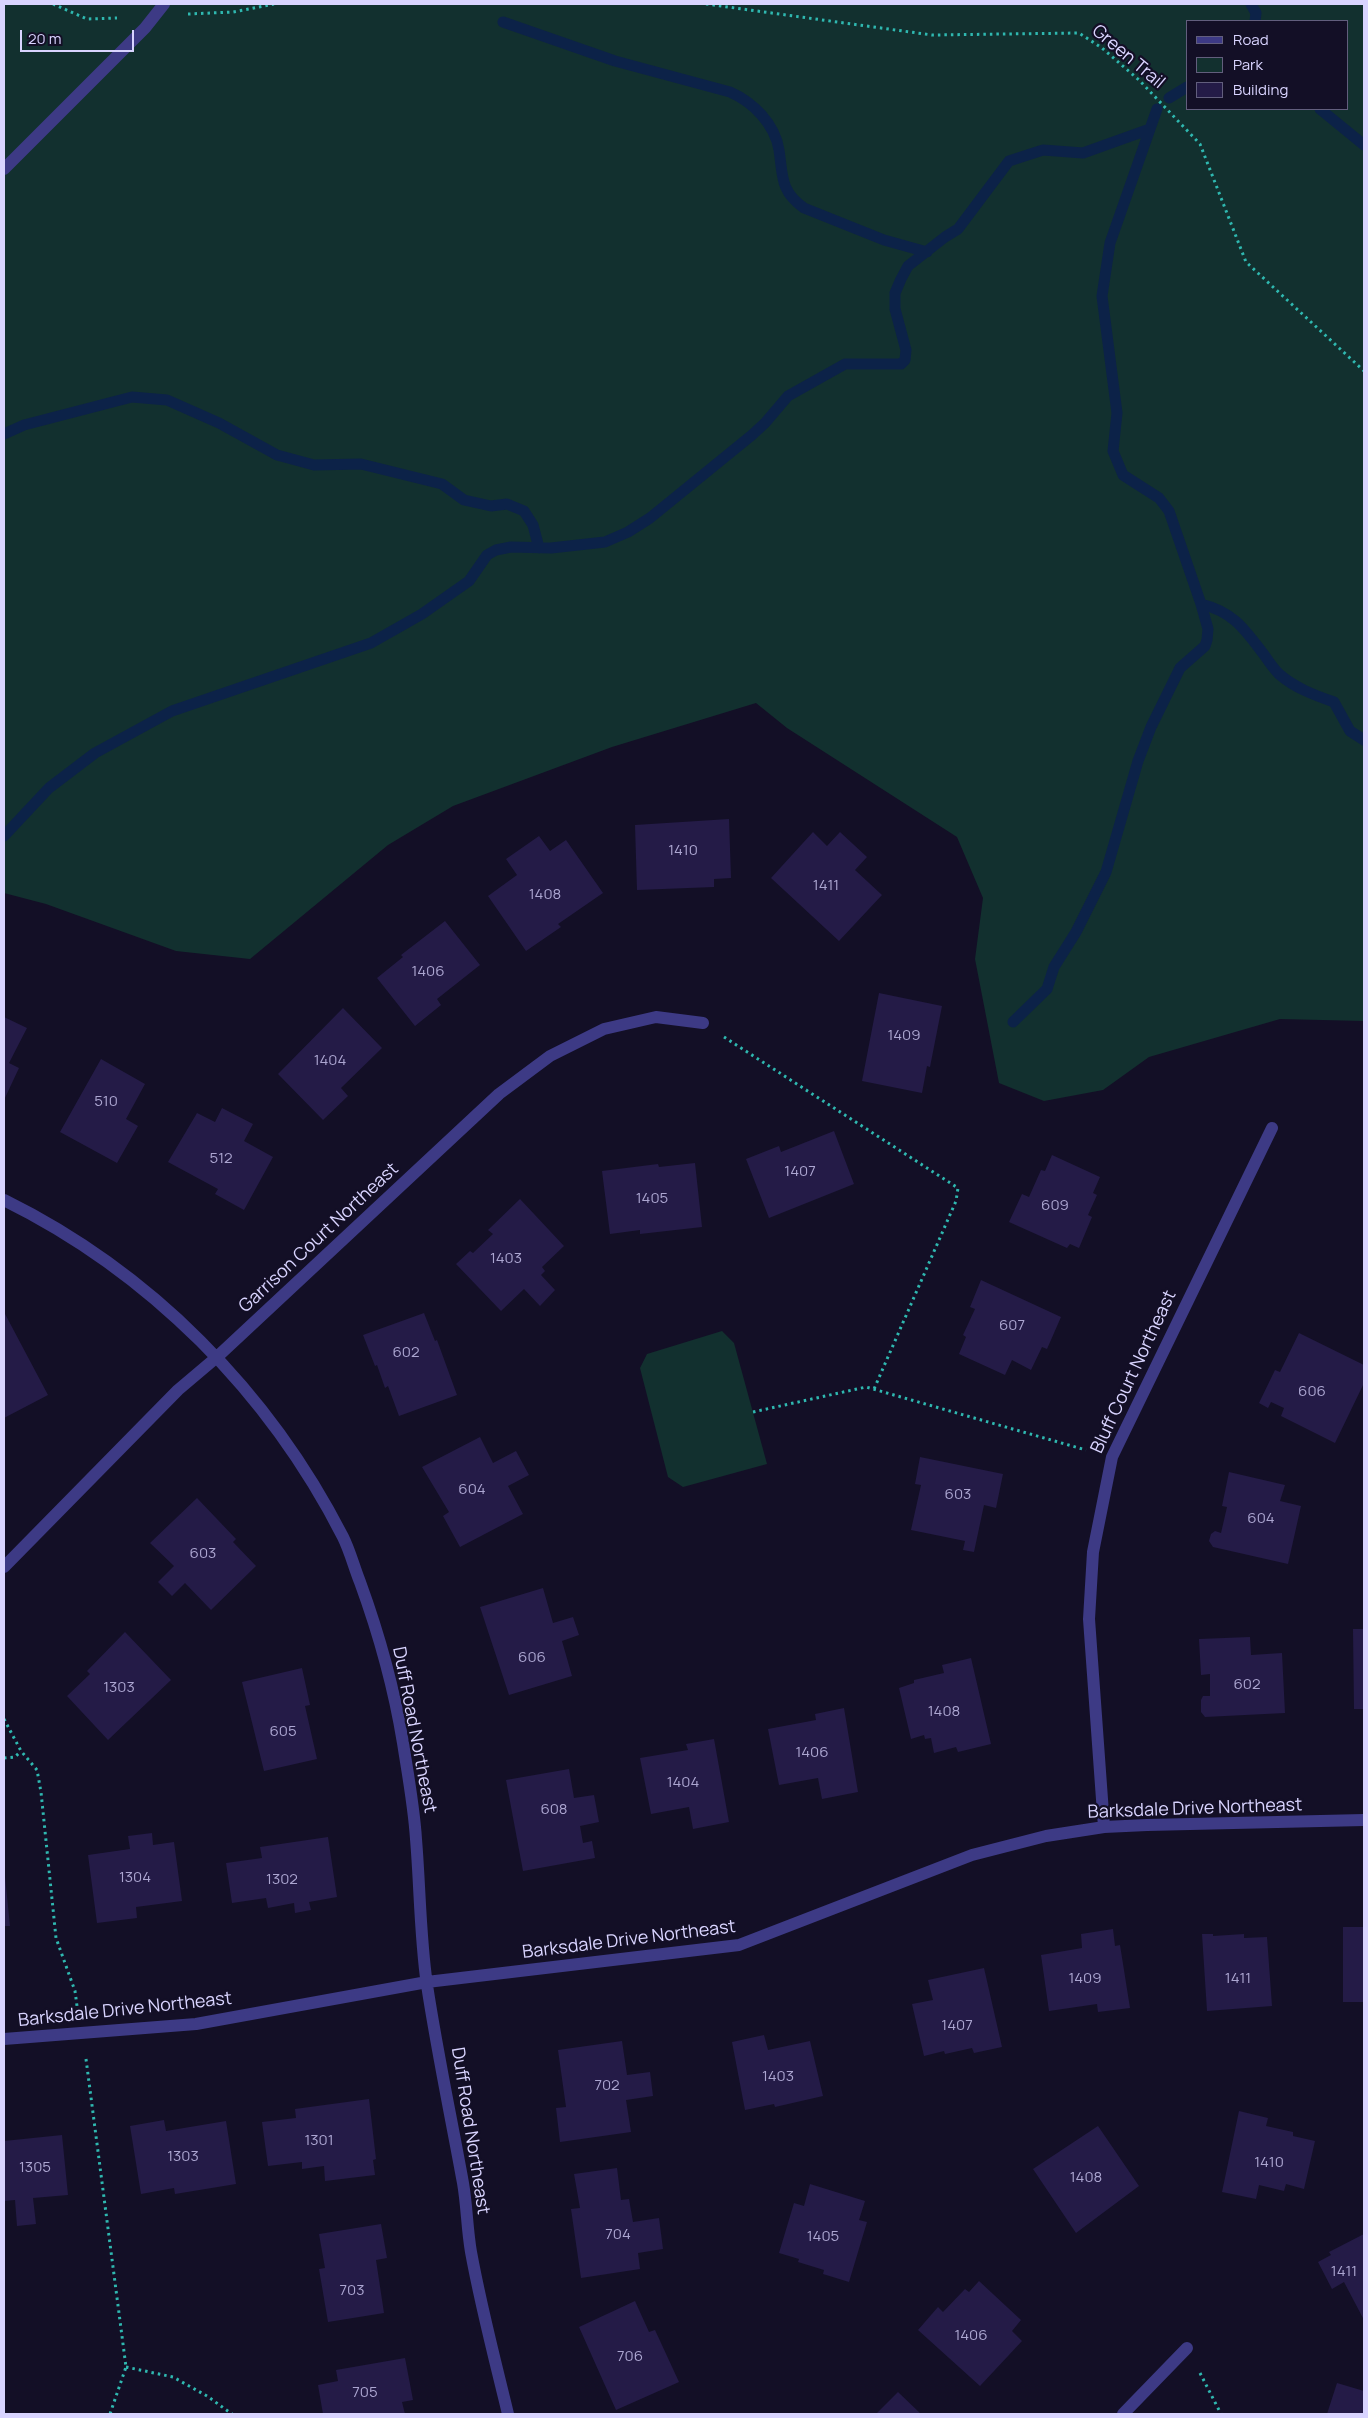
<!DOCTYPE html>
<style>
body{margin:0}
#map{position:relative;width:1368px;height:2418px;overflow:hidden;background:#130f26;font-family:Manrope,sans-serif}
canvas{display:block}
.frame{position:absolute;inset:0;border:5px solid #d9d4ff;pointer-events:none}
.legend{position:absolute;left:1186px;top:20px;width:162px;height:90px;box-sizing:border-box;background:#130f26;border:1px solid #625e7d;margin:0;padding:6px 9px;list-style:none;font-size:15px;color:#d9d4ff}
.legend li{display:flex;align-items:center;gap:10px;height:25px}
.legend b{width:25px;border:1px solid #625e7d}
.scale{position:absolute;left:20px;top:30px;width:114px;height:22px;box-sizing:border-box;border:2px solid #d9d4ff;border-top:0;padding-left:6px;font-size:15px;line-height:18px;white-space:nowrap;color:#d9d4ff;-webkit-text-stroke:4px #130f26;paint-order:stroke}
</style>
<div id="map">
<canvas width="1368" height="2418"></canvas>
<div class="frame"></div>
<ul class="legend">
<li><b style="height:6px;background:#3d3a85"></b>Road</li>
<li><b style="height:14px;background:#12302f"></b>Park</li>
<li><b style="height:14px;background:#241b47"></b>Building</li>
</ul>
<div class="scale">20 m</div>
</div>
<script>
const g = document.querySelector('canvas').getContext('2d');
g.lineJoin = 'round';
function fill(path, color) { g.fillStyle = color; g.fill(path, 'evenodd'); }
function strokePath(path, color, width, dash) { g.strokeStyle = color; g.lineWidth = width; g.lineCap = dash ? 'butt' : 'round'; g.setLineDash(dash || []); g.stroke(path); }
function write(font, color, halo, rows, align = 'center') {
  g.font = font + ' Manrope,sans-serif'; g.lineWidth = 4.5; g.setLineDash([]); g.textBaseline = 'middle'; g.strokeStyle = halo; g.fillStyle = color; for (const [text, x, y, turn = 0] of rows) {
    g.save(); g.translate(x, y); g.rotate((+turn || 0) * Math.PI / 180); g.textAlign = isNaN(turn) ? turn : align; if (halo) g.strokeText(text, 0, 0); g.fillText(text, 0, 0); g.restore();
  }
}
fill(new Path2D(`
 M4 4H1364V1021L1280 1019 1149 1057 1103 1090 1044 1101 999 1083 975 959 983 898 957 837 787 728 756 703 612 747 453 806 388 845 250 959 176 951 46 904 4 893ZM1187 21H1347V109H1187Z
 M722 1331 734 1343 767 1464 683 1487 668 1477 640 1368 647 1354Z`), '#12302f');
strokePath(new Path2D(`
 M1251 4 1256 13 1255 21
 M503 22 615 61 730 92C753 102 775 124 779 150 783 176 780 191 804 208L884 240 927 252
 M1169 98 1187 87
 M1320 109 1364 145
 M4 434 24 425 132 397 167 400 219 423 277 455 314 465 361 464 442 484 464 500 491 506 507 504 524 511 533 525 539 548
 M1201 604C1234 612 1245 630 1265 656 1269 662 1274 669 1279 674 1295 688 1314 695 1334 702L1350 731 1364 740
 M4 836 49 788 95 753 172 711 371 643 422 614 459 588 469 581 487 555 496 550 511 547 551 548 605 542 628 532 650 518 752 435 765 423 788 396 845 364H901L905 360 906 350 895 309V293L901 279 908 266 945 237 958 229 1009 161 1043 150 1083 153 1150 129
 M1013 1022 1047 989 1054 967 1076 932 1106 872 1138 761 1151 727 1180 668 1205 646 1207 640 1208 629 1201 604 1169 511 1159 498 1123 475 1113 451 1117 413 1102 296 1110 243 1157 109`), '#0c2248', 11);
fill(new Path2D(`
 M729 819 731 878 714 879V887L637 890 635 825Z
 M813 832 827 846 840 832 867 857 855 870 882 895 839 941 771 878Z
 M539 836 550 851 566 840 603 893 558 924 561 927 526 951 488 896 517 875 506 859Z
 M445 921 480 965 437 999 441 1005 415 1026 377 978 403 957 401 955Z
 M879 993 942 1006 930 1067 927 1066 922 1093 862 1081Z
 M343 1008 382 1048 341 1088 348 1096 323 1120 278 1074Z
 M4 1017 27 1028 9 1063 19 1068 4 1100Z
 M101 1059 145 1084 126 1119 138 1126 117 1163 60 1132Z
 M222 1108 253 1124 244 1141 273 1157 244 1210 215 1194 218 1189 168 1162 197 1113 215 1122Z
 M834 1131 854 1184 769 1218 746 1159 779 1146 781 1152Z
 M1052 1155 1100 1177 1093 1193 1097 1195 1088 1215 1092 1217 1079 1248 1070 1244 1067 1248 1009 1222 1022 1194 1029 1197 1041 1170 1045 1171Z
 M695 1163 702 1227 640 1234V1230L610 1234 602 1171 658 1164 659 1167Z
 M520 1199 564 1246 542 1267 545 1271 541 1275 555 1290 540 1306 524 1289 501 1311 456 1264 470 1251 473 1253 493 1234 488 1230Z
 M981 1280 1061 1317 1047 1349 1042 1347 1031 1370 1012 1360 1005 1375 959 1354 966 1337 963 1335 975 1309 970 1307Z
 M4 1312 48 1395 4 1418Z
 M424 1313 435 1341 437 1340 457 1395 399 1416 388 1386 385 1388 377 1365 375 1366 363 1335Z
 M1299 1333 1364 1365V1383L1335 1443 1281 1416 1284 1408 1271 1402 1268 1408 1259 1403 1275 1370 1280 1372Z
 M480 1437 493 1463 516 1451 529 1475 508 1486 523 1514 460 1547 443 1516 449 1512 422 1467Z
 M920 1457 1003 1474 996 1508 984 1505 974 1552 963 1550 965 1541 911 1530 921 1485 915 1484Z
 M1229 1472 1285 1485 1280 1501 1301 1506 1288 1564 1213 1547 1209 1541 1211 1534 1215 1531 1221 1533 1227 1507 1222 1506Z
 M197 1498 236 1539 233 1542 256 1566 211 1610 185 1583 172 1596 158 1582 174 1566 150 1543Z
 M543 1588 553 1623 573 1617 579 1635 562 1641 572 1676 509 1695 480 1607Z
 M1353 1629H1364V1709H1354Z
 M125 1632 171 1680 108 1740 67 1696 90 1674 87 1671Z
 M1250 1637 1251 1655 1282 1653 1285 1713 1205 1717 1201 1712V1700L1203 1696H1210V1674L1201 1675 1199 1639Z
 M971 1658 991 1744 958 1752 956 1747 934 1753 931 1738 925 1739 924 1735 911 1739 899 1688 914 1683V1680L944 1673 942 1665Z
 M302 1668 310 1705 305 1706 317 1759 264 1771 242 1682Z
 M844 1708 858 1792 822 1799 818 1778 779 1785 768 1729 816 1720 815 1714Z
 M714 1739 729 1822 693 1829 689 1807 651 1814 640 1758 688 1750 686 1744Z
 M569 1769 574 1798 594 1795 599 1822 580 1826 583 1843 592 1841 595 1858 523 1871 506 1780Z
 M152 1833 153 1845 174 1842 182 1901 136 1907 137 1918 97 1923 88 1855 130 1849 128 1836Z
 M328 1837 337 1897 309 1902 311 1910 295 1913 294 1903 268 1908 266 1898 232 1903 226 1863 262 1858 260 1847Z
 M4 1867 10 1926H4Z
 M1343 1927H1364V2002H1343Z
 M1113 1929 1115 1946 1120 1945 1130 2008 1098 2012 1097 2004 1049 2011 1041 1955 1082 1948 1081 1934Z
 M1202 1934H1213V1936L1244 1934V1938L1267 1937 1272 2006 1207 2011Z
 M984 1968 1002 2047 974 2053 972 2048 945 2054 944 2051 924 2056 912 2004 933 2000 928 1980Z
 M764 2035 768 2050 810 2041 823 2096 775 2107 774 2104 745 2110 732 2042Z
 M622 2041 627 2075 650 2072 653 2096 626 2100 631 2132 560 2142 556 2108 566 2107 558 2050Z
 M369 2099 376 2159 373 2160 375 2175 325 2181 324 2166 302 2169V2162L268 2166 262 2122 296 2118 295 2109Z
 M1239 2111 1268 2118 1266 2126 1293 2132V2136L1315 2141 1304 2189 1286 2184 1284 2191 1259 2185 1256 2199 1222 2192Z
 M164 2120 166 2131 226 2121 236 2184 175 2194 174 2188 141 2194 130 2126Z
 M1098 2126 1139 2186 1076 2233 1033 2169Z
 M62 2135 68 2195 33 2198 36 2224 17 2226 15 2200 4 2201V2141Z
 M617 2168 621 2200 629 2199 633 2222 659 2218 663 2249 638 2253 640 2269 581 2278 571 2209 580 2208 574 2174Z
 M810 2184 865 2201 859 2220 867 2222 849 2282 823 2274 824 2270 798 2262 799 2259 779 2253 794 2203 804 2206Z
 M381 2224 387 2258 376 2260 384 2313 328 2322 319 2269 325 2268 319 2234Z
 M1364 2234V2320L1344 2282 1332 2289 1318 2262 1331 2255 1329 2252Z
 M979 2281 1021 2320 1012 2331 1022 2341 980 2386 918 2330 938 2307 943 2312 965 2289 969 2292Z
 M635 2301 649 2332 655 2330 679 2382 616 2410 579 2327Z
 M405 2358 413 2400 402 2402 405 2414H323L318 2385 338 2381 336 2370Z
 M1337 2383 1364 2391V2414H1327Z
 M898 2392 921 2414H876Z`), '#241b47');
strokePath(new Path2D(`
 M53 4 87 19 117 18
 M706 4 932 35 1079 33 1102 48 1139 80 1200 144 1246 262 1364 371
 M188 14 233 12 274 4
 M724 1037 958 1188 956 1201 874 1389
 M753 1412 866 1387 1086 1450
 M4 1719 21 1751 37 1770 41 1792 56 1938 75 1991 77 2006
 M4 1758 15 1757 21 1751
 M86 2059 126 2367 110 2414
 M126 2367 173 2377 207 2396 232 2414
 M1200 2373 1221 2414`), '#2fb8b0', 3, [2.5, 4]);
strokePath(new Path2D(`
 M4 169 145 28 164 4
 M4 1200C150 1272 269 1392 343 1537 350 1551 354 1567 360 1582 379 1634 394 1688 403 1743 408 1775 414 1807 416 1839 420 1887 420 1937 427 1985 437 2051 451 2117 463 2183 467 2206 467 2229 471 2252 481 2307 495 2360 508 2414
 M4 1567 178 1390 217 1357 499 1094 550 1056 604 1029 656 1017 703 1023
 M1104 1827 1089 1619 1093 1552 1112 1457 1272 1128
 M4 2039 196 2024 427 1982 739 1945 972 1855 1046 1836 1104 1827 1147 1825 1364 1820
 M1123 2414 1187 2348`), '#3d3a85', 12);
write('15px', '#aca6d1', null, [
 ["1410",683,851],
 ["1411",826,886],
 ["1408",545,895],
 ["1406",428,972],
 ["1409",904,1036],
 ["1404",330,1061],
 ["510",106,1102],
 ["512",221,1159],
 ["1407",800,1172],
 ["1405",652,1199],
 ["609",1055,1206],
 ["1403",506,1259],
 ["607",1012,1326],
 ["602",406,1353],
 ["606",1312,1392],
 ["604",472,1490],
 ["603",958,1495],
 ["604",1261,1519],
 ["603",203,1554],
 ["606",532,1658],
 ["602",1247,1685],
 ["1303",119,1688],
 ["1408",944,1712],
 ["605",283,1732],
 ["1406",812,1753],
 ["1404",683,1783],
 ["608",554,1810],
 ["1304",135,1878],
 ["1302",282,1880],
 ["1409",1085,1979],
 ["1411",1238,1979],
 ["1407",957,2026],
 ["1403",778,2077],
 ["702",607,2086],
 ["1301",319,2141],
 ["1303",183,2157],
 ["1410",1269,2163],
 ["1305",35,2168],
 ["1408",1086,2178],
 ["704",618,2235],
 ["1405",823,2237],
 ["1411",1344,2272],
 ["703",352,2291],
 ["1406",971,2336],
 ["706",630,2357],
 ["705",365,2393]
]);
write('18px', '#d9d4ff', '#130f26', [
 ["Green Trail",1128,57,40],
 ["Garrison Court Northeast",319,1238,-43],
 ["Bluff Court Northeast",1134,1372,-65],
 ["Duff Road Northeast",414,1730,79],
 ["Barksdale Drive Northeast",1195,1809,-2],
 ["Barksdale Drive Northeast",629,1940,-7],
 ["Barksdale Drive Northeast",125,2010,-6],
 ["Duff Road Northeast",470,2131,81]
]);
</script>
